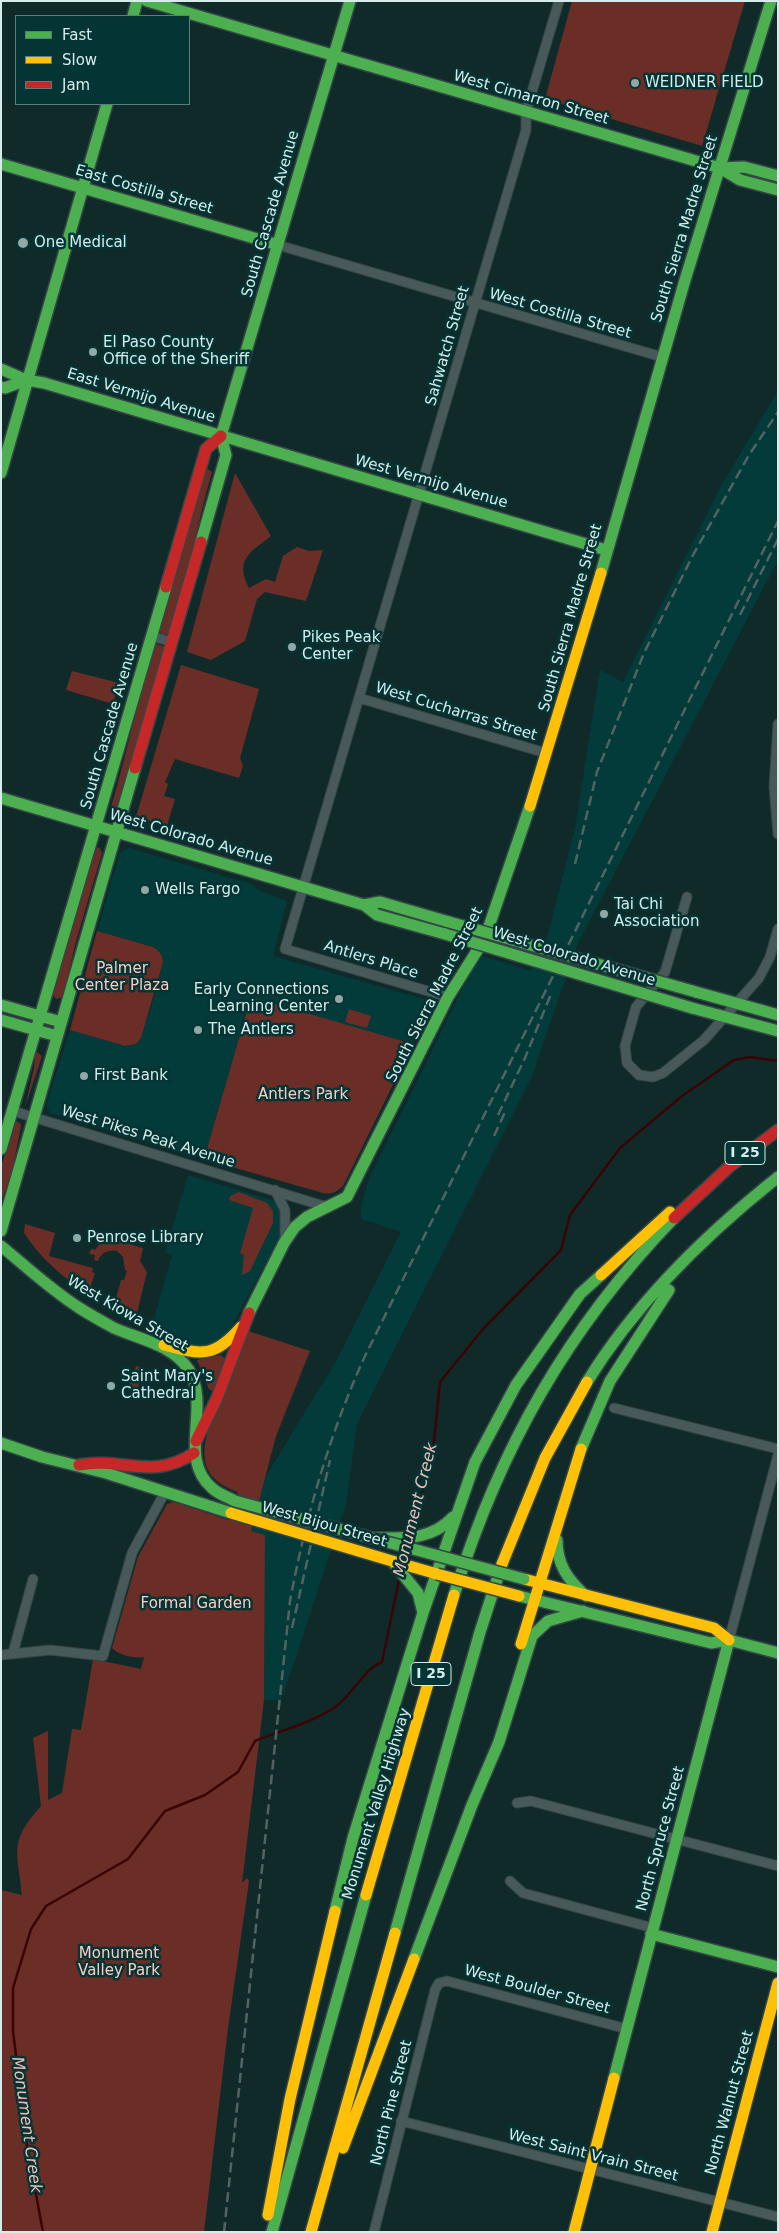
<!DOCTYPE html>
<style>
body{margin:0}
#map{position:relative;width:779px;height:2233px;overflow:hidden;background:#102a2a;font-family:"DejaVu Sans",sans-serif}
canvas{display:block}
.frame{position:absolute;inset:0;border:2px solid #d6eceb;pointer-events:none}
.legend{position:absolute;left:15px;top:15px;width:175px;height:90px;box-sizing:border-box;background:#053434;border:1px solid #597e7d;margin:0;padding:6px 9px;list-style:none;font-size:15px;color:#d6eceb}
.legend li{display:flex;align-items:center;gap:10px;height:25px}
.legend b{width:25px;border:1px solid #597e7d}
</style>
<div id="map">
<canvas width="779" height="2233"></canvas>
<div class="frame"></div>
<ul class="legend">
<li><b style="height:6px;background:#4caf50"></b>Fast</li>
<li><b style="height:6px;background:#ffc107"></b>Slow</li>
<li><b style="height:6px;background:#c62828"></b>Jam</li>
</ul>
</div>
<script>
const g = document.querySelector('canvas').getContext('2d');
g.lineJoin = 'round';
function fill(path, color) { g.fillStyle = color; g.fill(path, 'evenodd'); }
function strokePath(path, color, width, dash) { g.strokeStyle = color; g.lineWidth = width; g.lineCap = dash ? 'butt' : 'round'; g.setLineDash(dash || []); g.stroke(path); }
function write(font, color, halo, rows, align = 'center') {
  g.font = font + ' "DejaVu Sans",sans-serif'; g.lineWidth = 5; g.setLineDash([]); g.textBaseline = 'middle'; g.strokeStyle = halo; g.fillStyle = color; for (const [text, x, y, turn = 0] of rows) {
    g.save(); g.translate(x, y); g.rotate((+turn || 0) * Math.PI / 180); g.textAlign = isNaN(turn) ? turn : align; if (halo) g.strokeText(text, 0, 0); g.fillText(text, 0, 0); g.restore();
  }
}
fill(new Path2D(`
 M778 391V560L577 945 532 1076 357 1424 346 1504 296 1657 281 1700H264L265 1535 251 1531 263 1481 338 1358 401 1232 361 1219V1205L369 1179 470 973 483 956 531 971 547 938 575 828 600 670 623 682 722 484Z
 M129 848 252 884 258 890 287 901 273 956 427 1000 429 1009 413 1044 251 998 204 1159 50 1113 46 1106 70 1030 125 1046 136 1044 141 1038 151 1007 163 962 161 953 153 947 97 931 119 855 122 851Z
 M188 1175 272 1200 279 1205 283 1215 282 1232 279 1238 227 1335 211 1347H192L151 1330 172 1255 165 1252Z`), '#023b3a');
fill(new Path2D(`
 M572 1H745L702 146 545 99Z
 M208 469 212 472C196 526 188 581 168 634H161L159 630 205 470Z
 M235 473 271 536C251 552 234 559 249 588L266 579 275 582 283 556 297 547 309 551 323 550 306 601 265 592 257 599 245 641 211 660 187 652Z
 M156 644 163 646 164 649 116 810 111 807C127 753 138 699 154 645Z
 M181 665 259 689 240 758 243 766 239 778 175 759 165 782 168 784 164 796 175 799 167 826 136 817Z
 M72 671 119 683 113 704 66 690Z
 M99 847 102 853 76 941 63 997 56 999 52 993 94 850Z
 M97 931 153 947C160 951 162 954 163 962L141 1038 136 1044 125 1046 70 1030Z
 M251 997 413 1044 343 1186C336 1192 332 1195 323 1193L204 1159Z
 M349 1009 371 1016 367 1028 345 1022Z
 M37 1052 42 1056 25 1107 34 1068 35 1053Z
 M16 1121 20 1123 21 1126 12 1171 1 1203V1166Z
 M239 1192 267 1203 273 1211V1223L250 1271 242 1275 244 1255 240 1253 253 1208 229 1200 230 1196Z
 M25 1224 55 1233 49 1256 93 1268 92 1272 95 1273 89 1291 86 1293C62 1276 40 1258 24 1233Z
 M105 1237 143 1248 140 1261 147 1272 137 1313 128 1318 105 1304 107 1296 116 1298 121 1280H124L127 1271 125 1270 123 1257 117 1251C108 1249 101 1253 98 1261L94 1260 95 1255 89 1254 91 1249 95 1250Z
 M248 1331 310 1351 276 1436 251 1531 265 1535 264 1700 242 1883 247 1878 249 1881 228 2028 204 2232H1V1890L22 1895C18 1850 8 1843 41 1806L33 1738 48 1731V1800L62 1793 72 1729 81 1730 93 1659 141 1669 144 1657C135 1659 118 1655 112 1648L138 1557 167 1504 174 1502 228 1520 238 1492C185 1474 207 1432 222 1396 231 1374 239 1353 248 1331Z
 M221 1355 226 1360 212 1391 209 1389 197 1360Z
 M136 1366 144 1368 137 1391 129 1386Z`), '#6b2e27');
strokePath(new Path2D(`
 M407 1533 419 1511 434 1441 440 1382 483 1329 561 1250 570 1215 620 1148 682 1096 734 1060 751 1057 778 1061
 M43 2232 27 2146 13 2031V1988L31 1929 46 1906 128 1859 165 1811 205 1795 238 1772 255 1741C282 1730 315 1722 338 1705 355 1691 363 1670 382 1662L399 1580`), '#3a0404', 2.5);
const street = new Path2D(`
 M278 245 662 357
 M151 636 172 642
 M359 698 546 753
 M778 724 774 787 778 834
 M687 897 665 972 636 1007 625 1046 627 1063 639 1075 653 1077 663 1073 704 1040 759 978 770 957 778 929
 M448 997 285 949 526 130V112L559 1
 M13 1111 327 1207
 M275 1190 285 1210V1241
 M614 1408 778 1449
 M729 1640 778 1455
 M13 1653 33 1579
 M1 1655 50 1650 103 1656 132 1553 165 1492
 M517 1803 531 1801 778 1866
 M510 1881 523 1893 653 1928
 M401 2121 778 2217
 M374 2232 435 1990 439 1983 447 1981 627 2029`);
const fast = new Path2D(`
 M147 1 720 168 740 180 778 190
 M133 16 137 1
 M1 164 278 245
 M721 168 744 167 778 176
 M1 369 26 380 44 383 606 550
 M1 387 5 388 26 380
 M1 473 107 104
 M201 542 226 455 221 436 350 1
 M601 573 685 280 771 1
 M1 798 364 905 377 915 445 934
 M364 905 380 902 449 922
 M696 992 778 1015
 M1 1005 61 1022
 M692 1008 778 1031
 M1 1020 57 1036
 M1 1149 166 587
 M1 1231 135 768
 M1 1246C28 1268 52 1291 81 1309 92 1316 103 1322 114 1328 139 1339 173 1345 189 1370 211 1407 177 1458 212 1488 218 1494 228 1497 235 1501
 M249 1313 284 1243 295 1227 307 1217 347 1197 448 997 485 938 530 806
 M587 1382C636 1302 705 1235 778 1177
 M1 1443 42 1457 106 1473 231 1513
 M581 1449 610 1381 669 1290
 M376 1538C405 1538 432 1540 453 1517
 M557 1540C557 1565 568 1580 586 1596
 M392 1561 418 1593 423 1613
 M454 1595C500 1448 567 1329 674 1218
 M519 1596 711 1643 729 1640 778 1653
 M335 1911 353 1838 423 1613 475 1462 516 1385 580 1294 601 1275
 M395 1933 480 1632 502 1564
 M651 1934 778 1967
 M414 1959 472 1805 499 1742 532 1636 548 1621 583 1611
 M614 2078 729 1640
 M272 2232 366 1895`);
const slow = new Path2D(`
 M530 806 601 573
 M601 1275 670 1212
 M164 1345C202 1355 214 1358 241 1327
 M392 1561 437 1574
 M502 1564 545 1458 587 1382
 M524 1579 714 1628 729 1640
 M521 1644 581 1449
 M366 1895 454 1595
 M343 2148 414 1959
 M268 2215 290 2099 335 1911
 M311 2232 395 1933
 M574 2232 614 2078
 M712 2232 778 1983`);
const jam = new Path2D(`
 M166 587 206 449 221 436
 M135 768 201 542
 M674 1218 729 1167 778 1130
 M196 1441 217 1398 249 1313
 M79 1465C124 1457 152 1481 194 1453`);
strokePath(street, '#344646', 11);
strokePath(fast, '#344646', 14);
strokePath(slow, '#344646', 14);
strokePath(jam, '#344646', 14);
strokePath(street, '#485959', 9);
strokePath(fast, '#4caf50', 11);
strokePath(slow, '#ffc107', 11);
strokePath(jam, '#c62828', 11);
strokePath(new Path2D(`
 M740 615 778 539
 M575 864 597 772 644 653 693 555 749 455 778 412
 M498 1115 525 1058 551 994
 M494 1136 506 1110
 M292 1628 330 1460
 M224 2232 290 1601C306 1516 329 1435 365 1356L778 521`), '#536363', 2.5, [10, 5]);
const fastBridge = new Path2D(`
 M449 922 696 992
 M445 934 692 1008
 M235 1501 524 1579`);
const slowBridge = new Path2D(`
 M231 1513 392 1561
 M437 1574 519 1596`);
strokePath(fastBridge, '#344646', 14, []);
strokePath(slowBridge, '#344646', 14, []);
strokePath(fastBridge, '#4caf50', 11);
strokePath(slowBridge, '#ffc107', 11);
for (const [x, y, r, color] of [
 [635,83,5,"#91a8a7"],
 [23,243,6,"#91a8a7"],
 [93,352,5,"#91a8a7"],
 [292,647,5,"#91a8a7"],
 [145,890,5,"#91a8a7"],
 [604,914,5,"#91a8a7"],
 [339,999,5,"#91a8a7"],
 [198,1030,5,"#91a8a7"],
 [84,1076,5,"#91a8a7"],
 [77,1238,5,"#91a8a7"],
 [111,1386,5,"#91a8a7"]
]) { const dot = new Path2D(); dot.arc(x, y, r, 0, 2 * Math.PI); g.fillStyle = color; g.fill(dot); strokePath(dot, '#053434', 2); }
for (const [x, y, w] of [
 [745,1153,40],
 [431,1674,40]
]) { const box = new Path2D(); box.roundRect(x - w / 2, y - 11.5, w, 23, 4); g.fillStyle = '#053434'; g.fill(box); strokePath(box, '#d6eceb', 1); }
write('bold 14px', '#d6eceb', null, [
 ["I 25",745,1153],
 ["I 25",431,1674]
]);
write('15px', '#d6eceb', '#053434', [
 ["WEIDNER FIELD",645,83],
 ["One Medical",34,243],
 ["El Paso County",103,343],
 ["Office of the Sheriff",103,360],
 ["Pikes Peak",302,638],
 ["Center",302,655],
 ["Wells Fargo",155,890],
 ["Tai Chi",614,905],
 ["Association",614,922],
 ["Early Connections",329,990,"right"],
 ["Learning Center",329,1007,"right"],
 ["The Antlers",208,1030],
 ["First Bank",94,1076],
 ["Penrose Library",87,1238],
 ["Saint Mary's",121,1377],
 ["Cathedral",121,1394]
], 'left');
write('15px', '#d6eceb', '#053434', [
 ["West Cimarron Street",531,98,16],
 ["East Costilla Street",144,190,16],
 ["South Cascade Avenue",271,214,-74],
 ["South Sierra Madre Street",685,229,-73],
 ["West Costilla Street",560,314,16],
 ["Sahwatch Street",448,346,-74],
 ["East Vermijo Avenue",141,396,17],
 ["West Vermijo Avenue",431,482,16],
 ["South Sierra Madre Street",571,618,-74],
 ["West Cucharras Street",456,712,17],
 ["South Cascade Avenue",110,726,-74],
 ["West Colorado Avenue",191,838,16],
 ["West Colorado Avenue",574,957,17],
 ["Antlers Place",371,960,17],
 ["South Sierra Madre Street",435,995,-63],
 ["West Pikes Peak Avenue",148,1137,17],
 ["West Kiowa Street",127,1314,30],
 ["West Bijou Street",324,1525,16],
 ["Monument Valley Highway",377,1804,-73],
 ["North Spruce Street",661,1839,-75],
 ["West Boulder Street",537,1990,15],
 ["North Pine Street",392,2103,-76],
 ["North Walnut Street",730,2103,-75],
 ["West Saint Vrain Street",593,2156,14]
]);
write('15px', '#fdcac2', '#053434', [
 ["Palmer",122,969],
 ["Center Plaza",122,986],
 ["Antlers Park",303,1095],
 ["Formal Garden",196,1604],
 ["Monument",119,1954],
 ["Valley Park",119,1971]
]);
write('italic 16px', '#f1bfb7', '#053434', [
 ["Monument Creek",416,1510,-76],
 ["Monument Creek",26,2125,82]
]);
</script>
